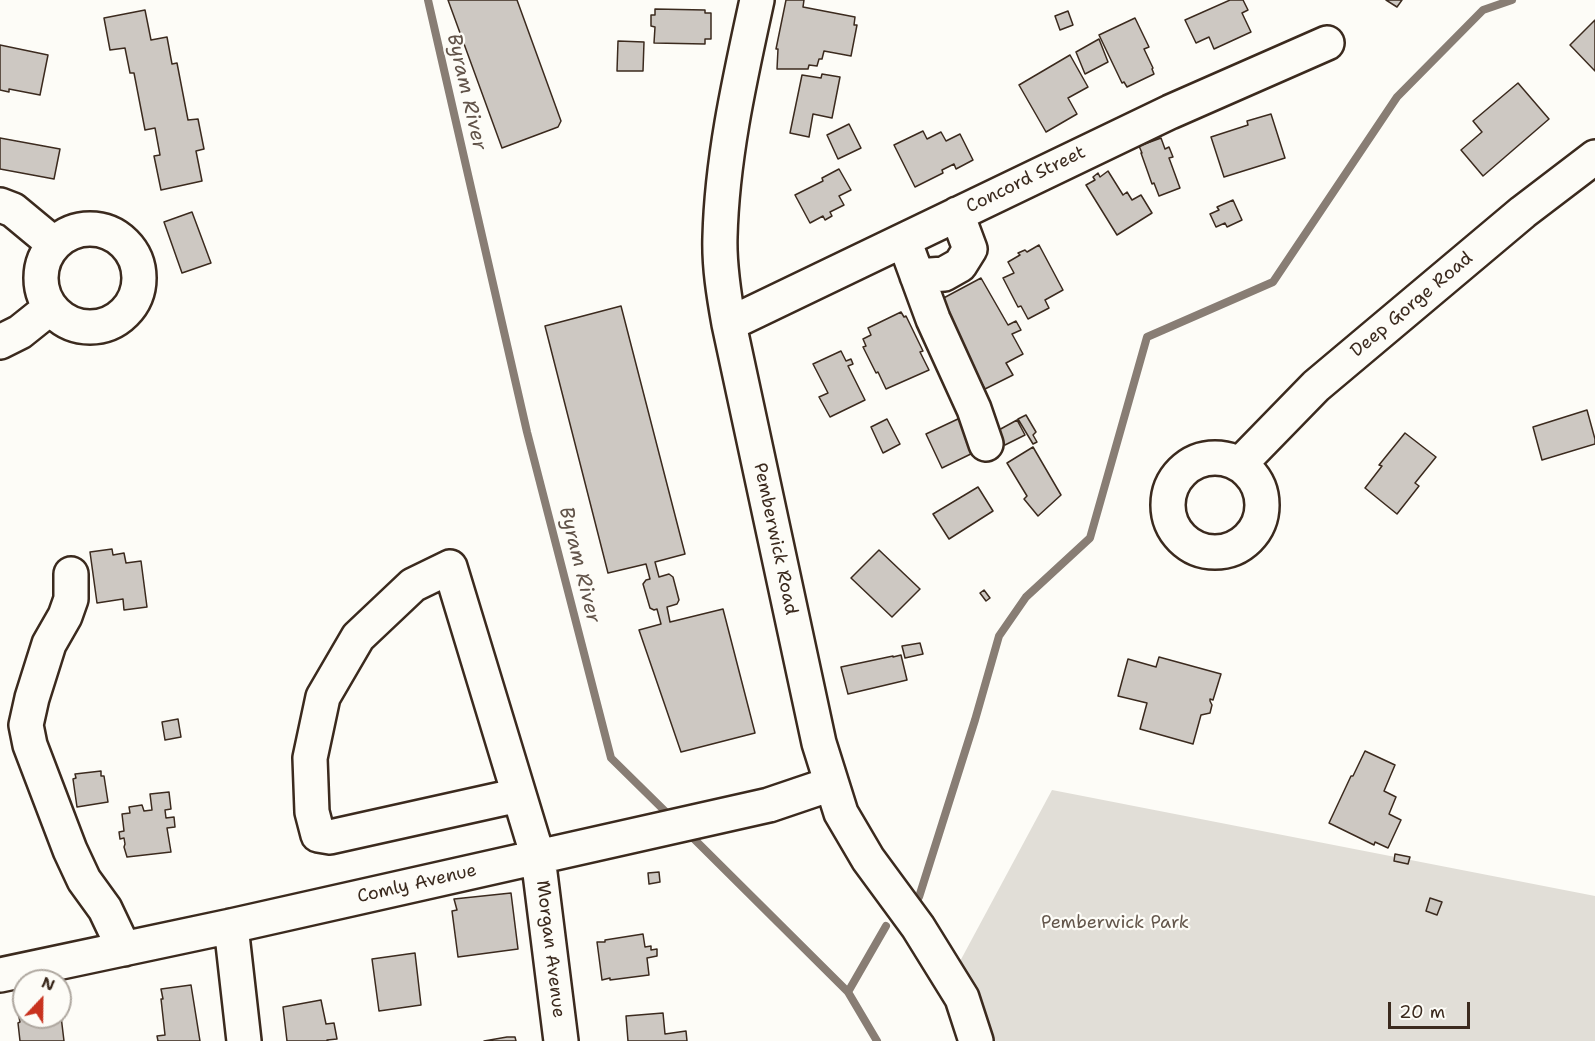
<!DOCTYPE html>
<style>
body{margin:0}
#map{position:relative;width:1595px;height:1041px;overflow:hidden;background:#fdfcf7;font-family:"Shantell Sans",sans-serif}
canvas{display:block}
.north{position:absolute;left:12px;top:969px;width:60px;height:60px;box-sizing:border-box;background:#fdfcf7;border:2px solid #afa8a0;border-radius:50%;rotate:22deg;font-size:16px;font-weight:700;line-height:24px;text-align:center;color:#3b2a1e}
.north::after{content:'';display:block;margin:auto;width:21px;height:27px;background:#c8321e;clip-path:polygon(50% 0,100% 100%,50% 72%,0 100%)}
.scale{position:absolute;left:1388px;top:1002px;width:82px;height:27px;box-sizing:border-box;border:3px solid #3b2a1e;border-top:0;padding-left:8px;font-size:18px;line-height:21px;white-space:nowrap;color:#3b2a1e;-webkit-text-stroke:4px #fdfcf7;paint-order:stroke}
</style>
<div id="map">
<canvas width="1595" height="1041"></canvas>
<div class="north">N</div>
<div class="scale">20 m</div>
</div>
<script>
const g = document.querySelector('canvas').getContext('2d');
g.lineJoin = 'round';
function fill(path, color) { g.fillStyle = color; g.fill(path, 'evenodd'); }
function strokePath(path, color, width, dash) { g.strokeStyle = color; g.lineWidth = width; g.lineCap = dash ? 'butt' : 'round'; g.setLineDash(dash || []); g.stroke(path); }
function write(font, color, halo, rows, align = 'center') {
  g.font = font + ' "Shantell Sans",sans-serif'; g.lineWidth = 4.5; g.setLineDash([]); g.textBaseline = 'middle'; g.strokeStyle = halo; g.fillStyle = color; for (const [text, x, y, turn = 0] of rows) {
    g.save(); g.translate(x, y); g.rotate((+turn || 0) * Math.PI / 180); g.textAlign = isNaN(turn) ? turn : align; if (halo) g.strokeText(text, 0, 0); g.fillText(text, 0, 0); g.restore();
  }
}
fill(new Path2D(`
 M1052 790 1595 896V1041H989L958 965Z`), '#e1ded7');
strokePath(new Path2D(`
 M428 0 527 432 611 758 673 819
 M687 832 848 992 877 1041
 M919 897 975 720 999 636 1026 597 1090 538 1147 337 1273 282 1397 97 1483 10 1512 0
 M848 992 886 926`), '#887d74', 8);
const building = new Path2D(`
 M448 0H517L561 121 558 127 502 148Z
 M786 0H804L803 7 855 17 854 25H857L851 56 824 51 822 59H819L817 66 809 65 808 69H777L778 49H776Z
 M1230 0H1243L1248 10 1242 13 1251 32 1214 49 1209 37 1196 43 1185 20Z
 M1386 0H1402L1397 7Z
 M655 9 705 10V13H711V39H705V44L654 43 655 27 651 26V15H655Z
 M145 10 151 40 167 37 172 64 177 63 188 120 198 119 204 149 196 151 202 181 161 190 154 156 160 155 155 128 145 130 134 73H130L125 48 110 50 104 18Z
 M1068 11 1073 25 1060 30 1055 16Z
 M1135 18 1149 47 1144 49 1153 68 1152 69 1154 74 1127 87 1124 82 1122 83 1099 35Z
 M1595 20V71L1570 45Z
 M1099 39 1108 62 1085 74 1076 52Z
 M618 41 644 42 643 71H617Z
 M0 45 48 55 40 95 9 89V92L0 90Z
 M1070 55 1088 87 1068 98 1077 114 1046 132 1019 85Z
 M822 74 840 77 832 118 813 114 809 137 790 133 802 75 821 78Z
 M1518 83 1549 119 1483 176 1461 150 1482 132 1473 121Z
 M1271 114 1285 158 1224 177 1211 137 1248 125 1247 121Z
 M849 124 861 148 838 159 827 135Z
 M923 131 927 139 941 132 946 141 960 134 973 160 956 169 954 164 942 170 943 173 915 187 894 145Z
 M0 138 60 149 54 179 0 169Z
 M1161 138 1165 149 1169 147 1173 157 1169 158 1180 188 1159 196 1154 183 1152 184 1141 153H1142L1139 146Z
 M839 169 851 190 839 196 844 205 830 212 832 216 825 220 823 216 810 223 795 195 823 181 822 178Z
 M1108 171 1123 195 1127 192 1132 200 1141 195 1152 213 1117 235 1086 185 1095 180 1093 177 1098 173 1100 177Z
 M1233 200 1242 220 1227 227 1225 223 1216 227 1210 214 1219 210 1217 207Z
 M192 212 211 263 182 273 164 222Z
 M1039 245 1063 290 1045 300 1049 308 1028 319 1021 306 1018 307 1003 278 1014 273 1008 262 1020 255 1018 253 1025 250 1027 252Z
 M981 278 1008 325 1016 321 1021 330 1012 334 1023 354 1006 363 1013 375 985 389 978 377 976 378 938 301Z
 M621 306 685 554 655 562 659 577 669 574 673 577 679 600 677 604 667 607 670 622 723 609 755 733 681 752 639 630 661 624 657 609 654 610 650 608 643 584 646 580 650 579 646 564 608 573 545 326Z
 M901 312 904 317 906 316 923 351 920 352 929 370 886 389 878 372 876 373 863 347 866 346 863 339 871 335 868 328Z
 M841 351 846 361 851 359 853 364 848 366 865 400 830 417 819 397 828 393 813 364Z
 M1587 410 1595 439V444L1542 460 1533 427Z
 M1026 415 1036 432 1033 435 1037 442 1033 444 1018 419Z
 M960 418 977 451 942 468 926 434Z
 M887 419 900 444 883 453 871 427Z
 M1017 420 1025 435 1005 445 997 431Z
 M1405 433 1436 457 1415 483 1419 486 1397 514 1365 488 1382 466 1379 465Z
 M1033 447 1061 495 1038 516 1024 499 1027 496 1007 463Z
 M978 487 993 511 949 539 933 514Z
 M112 549 113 555 124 553 126 563 141 561 147 607 124 610 123 599 97 603 90 552Z
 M879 550 920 589 892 617 851 578Z
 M984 590 990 598 986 601 980 593Z
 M920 643 923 654 905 658 902 646Z
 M901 655 907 680 848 694 841 667 893 656V657Z
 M1159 657 1221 674 1213 700 1210 699V701L1212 705 1210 713 1201 715 1193 744 1140 729 1147 703 1118 696 1128 659 1156 667Z
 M178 719 181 737 165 740 162 722Z
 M1365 751 1395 765 1384 791 1396 797 1389 814 1401 820 1388 848 1375 842 1374 845 1329 823 1351 776H1353Z
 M101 771V776H104L108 802 77 807 73 779 76 778 75 774Z
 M169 792 171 809 165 810 166 818 174 817 175 827 167 828 171 852 127 857 124 847 125 844 124 838 120 839 119 832 124 831 122 814 130 813 129 807 142 805 144 811 152 810 150 794Z
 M1395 854 1410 857 1408 864 1394 861Z
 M659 872 660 882 649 884 648 873Z
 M511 893 518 949 458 957 452 911 457 910 454 899Z
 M1430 898 1442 902 1437 915 1426 911Z
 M643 934 645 947 651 946V950L657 949V956L647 958 649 975 610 980V978L602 980 597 942H605V940Z
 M415 953 421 1005 379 1011 372 959Z
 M191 985 200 1041H158L157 1036 165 1035 161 999H163L161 989Z
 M321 1000 326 1024 334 1023 337 1039 327 1040 328 1041H287L283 1007Z
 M24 1011V1017L61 1016 64 1041H20L18 1023 20 1022 18 1012Z
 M663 1013 665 1034 686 1031 687 1041H628L626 1016Z
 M507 1037H515L516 1041H484Z`);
fill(building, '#cdc8c2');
strokePath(building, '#3b2a1e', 1.5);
const minor = new Path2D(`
 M757 0C740 78 722 157 720 237 719 266 724 296 729 324L819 743 841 813 868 859 918 927 962 998 976 1041
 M0 205 13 210 54 244
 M41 278a49 49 0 1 1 98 0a49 49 0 1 1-98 0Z
 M904 240 933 319 974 409 986 444
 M917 276 944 274 960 265 970 249 957 214
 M729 324 1170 112 1327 43
 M0 342 20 332 50 308
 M1168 505a47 47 0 1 1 94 0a47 47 0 1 1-94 0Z
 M1240 464 1316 386 1523 212 1595 157
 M71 574V599L65 616 49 644 32 698 26 725 30 745 70 850 84 880 105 909 124 949
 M519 795 330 837 318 835 312 812 310 758 323 697 358 637 413 585 450 567 538 857 561 1041
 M231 926 244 1041
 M0 975 231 926 769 805 831 784`);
strokePath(minor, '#3b2a1e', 38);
strokePath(minor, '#fdfcf7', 33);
write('18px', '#3b2a1e', '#fdfcf7', [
 ["Concord Street",1026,180,-26],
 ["Deep Gorge Road",1412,305,-40],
 ["Pemberwick Road",775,539,78],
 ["Comly Avenue",417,884,-13],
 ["Morgan Avenue",550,949,83]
]);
write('18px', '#64574c', '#fdfcf7', [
 ["Pemberwick Park",1115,923]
]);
write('italic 20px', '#615349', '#fdfcf7', [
 ["Byram River",466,92,77],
 ["Byram River",579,565,76]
]);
</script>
